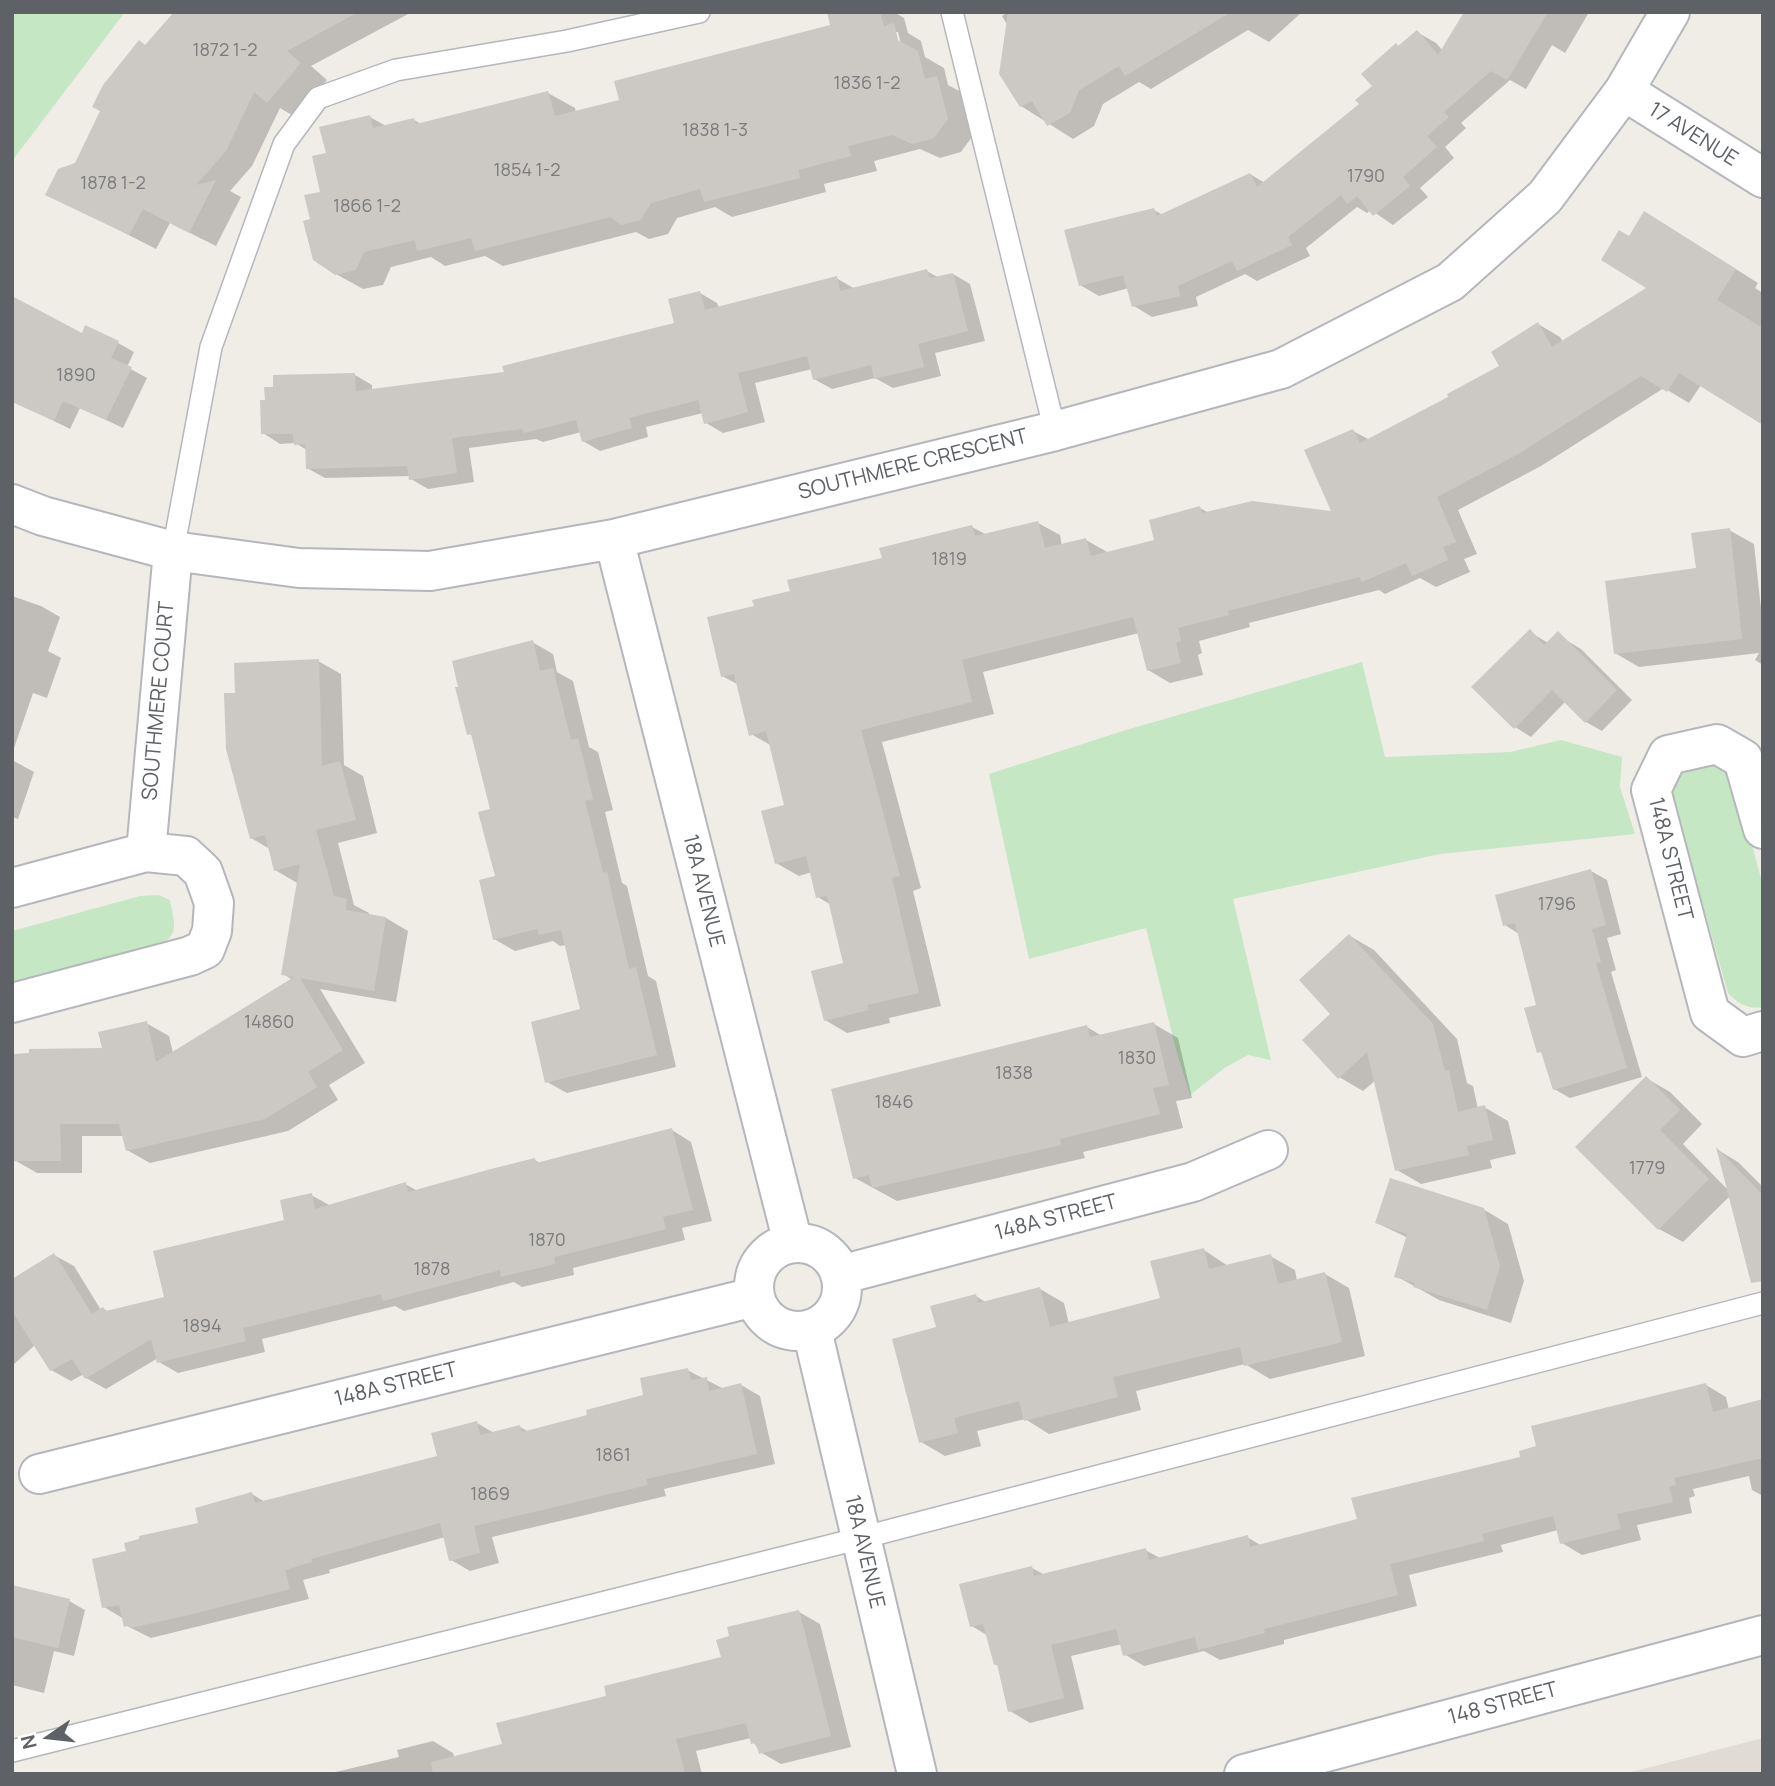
<!DOCTYPE html>
<style>
body{margin:0}
#map{position:relative;width:1775px;height:1786px;overflow:hidden;background:#f0ede7;font-family:Manrope,sans-serif}
canvas{display:block}
.frame{position:absolute;inset:0;border:14px solid #5e6267;pointer-events:none}
.north{position:absolute;left:14px;top:1702px;width:70px;height:70px;-webkit-text-stroke:5px #fff;paint-order:stroke;rotate:256deg;font-size:19px;font-weight:700;line-height:28px;text-align:center;color:#5e6267}
.north::after{content:'';display:block;margin:auto;width:24px;height:32px;background:#5e6267;clip-path:polygon(50% 0,100% 100%,50% 72%,0 100%)}
</style>
<div id="map">
<canvas width="1775" height="1786"></canvas>
<div class="frame"></div>
<div class="north">N</div>
</div>
<script>
const g = document.querySelector('canvas').getContext('2d');
g.lineJoin = 'round';
function fill(path, color) { g.fillStyle = color; g.fill(path, 'evenodd'); }
function strokePath(path, color, width, dash) { g.strokeStyle = color; g.lineWidth = width; g.lineCap = dash ? 'butt' : 'round'; g.setLineDash(dash || []); g.stroke(path); }
function write(font, color, halo, rows, align = 'center') {
  g.font = font + ' Manrope,sans-serif'; g.lineWidth = 7; g.setLineDash([]); g.textBaseline = 'middle'; g.strokeStyle = halo; g.fillStyle = color; for (const [text, x, y, turn = 0] of rows) {
    g.save(); g.translate(x, y); g.rotate((+turn || 0) * Math.PI / 180); g.textAlign = isNaN(turn) ? turn : align; if (halo) g.strokeText(text, 0, 0); g.fillText(text, 0, 0); g.restore();
  }
}
fill(new Path2D(`
 M1763 1738V1774H1624Z`), '#e0dcd5');
fill(new Path2D(`
 M125 12 12 161V13Z
 M1362 662 1385 757 1510 752 1561 740 1622 757 1620 787 1635 834 1440 854 1233 899 1271 1060 1248 1055 1226 1067 1190 1095 1176 1050 1146 928 1029 959 989 774 1126 730Z
 M1697 754 1733 774 1763 886V1007C1748 1010 1737 1003 1728 993L1670 789 1673 773Z
 M159 895 170 900C174 923 181 935 157 946L12 982V931L140 896Z`), '#c6e7c4');
fill(new Path2D(`
 M176 12H412L311 66 327 80 295 117 280 108 252 166 230 191 241 197 216 246 170 223 156 249 48 194 76 165 146 47Z
 M842 12H894L904 18 908 33 921 41 925 57 944 68 948 85 963 93 974 134 961 152 940 158 920 149 874 161 877 171 824 184 826 192 732 217 715 207 677 218 668 234 649 239 636 232 503 266 485 256 445 266 431 257 391 267 383 285 363 289 336 274 312 220 322 193 328 154 370 117 386 126 414 120 421 124 548 93 575 108 576 113 621 101 832 26ZM894 32H898L902 48 899 49Z
 M1008 12 1301 13 1269 42 1248 30 1151 89 1139 82 1103 104 1094 126 1073 139 1021 106 1008 26 1002 16Z
 M1466 12 1588 14 1565 53 1552 45 1526 89 1510 80 1461 123 1466 128 1445 147 1454 158 1420 188 1428 197 1393 225 1371 210 1367 213 1357 207 1306 248 1310 256 1257 281 1245 274 1196 297 1198 306 1152 317 1134 306 1129 288 1099 296 1080 285 1154 210 1163 215 1250 174 1265 183 1361 104 1400 47 1417 32 1436 43 1443 51Z
 M1667 226 1758 283 1755 288 1763 293V423L1701 385 1689 403 1664 388 1541 466 1458 510 1477 554 1464 559 1470 572 1436 587 1420 578 1385 594 1379 590 1249 623 1250 627 1199 641 1202 653 1198 655 1203 675 1170 683 1148 670 1139 633 983 672 994 714 882 742 921 888 913 891 941 1006 889 1018 890 1023 847 1033 825 1020 846 964 831 905 818 897 812 872 799 876 776 863 786 806 772 746 751 734 739 685 722 676 756 608 792 592 972 527 987 535 1038 523 1060 535 1062 546 1086 540 1109 553 1156 541 1200 508 1209 513H1334L1353 431 1370 440 1451 397 1502 367 1538 324 1560 337 1563 342 1649 288 1630 238Z
 M927 271 939 278 953 274 970 284 985 341 935 353 941 376 893 388 875 378 832 389 814 379 812 369 755 383 765 422 723 433 706 423 703 413 646 427 648 437 600 451 583 441 581 432 543 442 536 439 469 448 474 482 428 489 411 479 410 476 325 478 307 468V450L295 443 280 444 263 433 355 375 372 385V391L506 373 677 324 700 293 717 303 719 308 836 278 855 289Z
 M82 336 118 343 134 352 127 367 147 378 123 428 80 408 70 429 44 416Z
 M1729 530 1754 544 1763 627V665L1755 660 1759 653 1639 667 1615 653 1698 569Z
 M12 596 41 606 60 617 48 651 61 658 47 698 33 693 12 754Z
 M1530 632 1548 643 1564 639 1581 649 1632 700 1602 731 1586 722 1565 702 1531 737 1515 727Z
 M532 642 553 654 557 672 573 681 589 747 598 752 613 810 605 812 622 883 627 886 648 976 656 981 676 1067 567 1093 547 1082 583 1010 566 945 560 946 553 941 515 951 494 939 497 878 492 810 473 736 468 733Z
 M318 661 341 674 344 765 363 776 377 833 338 843 354 905 369 913V915L386 918 408 931 396 1002 320 989 365 1063 329 1085 338 1100 288 1131 150 1163 127 1150 124 1136H82V1173H37L16 1161 12 1162V1055L104 1049 146 1023 169 1036 173 1053 293 980 283 974 299 884 275 870 270 849 251 838 236 695Z
 M12 760 34 772 18 819 12 817Z
 M1591 871 1607 880 1621 934 1607 938 1616 970 1611 972 1642 1077 1570 1098 1554 1089 1538 1006 1519 934 1505 925Z
 M1350 936 1374 950 1457 1039 1467 1083 1473 1086 1478 1109 1484 1107 1508 1121 1516 1154 1490 1160 1492 1168 1421 1184 1397 1170 1376 1080 1363 1091 1339 1077 1333 1014Z
 M1154 1024 1178 1038 1192 1098 1176 1101 1183 1128 1083 1152 1085 1158 897 1201 855 1178 1087 1027 1102 1036Z
 M1646 1078 1670 1092 1702 1124 1683 1144 1729 1191 1718 1150 1738 1162 1763 1187V1228L1730 1196 1683 1242 1659 1229Z
 M672 1130 691 1142 712 1221 682 1228 685 1240 573 1268 574 1275 522 1287 514 1282 404 1311 395 1306 262 1339 265 1352 178 1373 159 1362 158 1358 106 1389 86 1378 84 1374 71 1381 51 1370 35 1345 12 1366V1281L54 1255 74 1266 101 1310 103 1309 110 1312 166 1298 287 1222 311 1195 331 1206 405 1184 418 1191 535 1160 541 1164Z
 M1483 1209 1508 1224 1524 1281 1511 1323 1439 1300 1396 1276 1408 1238 1377 1223Z
 M1204 1250 1228 1266 1270 1256 1295 1270 1297 1281 1325 1274 1349 1288 1365 1356 1270 1379 1245 1364 1136 1391 1141 1410 1049 1434 1025 1419 977 1431 981 1446 945 1456 921 1442 938 1328 976 1296 987 1303 1040 1289 1064 1303 1069 1324 1162 1300Z
 M687 1370 724 1389 741 1385 760 1396 775 1464 664 1489 666 1496 492 1537 499 1563 470 1571 451 1560 445 1537 329 1570 330 1573 303 1580 309 1599 151 1638 125 1625 124 1619 104 1607 128 1552 201 1524 252 1494 265 1502 439 1457 477 1423 494 1433 520 1427 529 1432 589 1417 645 1396Z
 M1706 1385 1726 1397 1729 1410 1763 1401V1496L1752 1490 1749 1476 1693 1489 1695 1496 1689 1498 1692 1513 1637 1525 1641 1540 1582 1555 1562 1543 1558 1530 1501 1545 1503 1552 1409 1575 1417 1606 1284 1640V1644L1220 1660 1204 1651 1144 1666 1124 1654 1122 1644 1071 1656 1084 1709 1030 1723 1010 1711 999 1666 995 1664 988 1636 972 1626 1032 1568 1045 1575 1145 1550 1162 1559 1247 1537 1262 1546 1359 1521Z
 M12 1587 69 1601 85 1610 74 1656 54 1651 44 1693 12 1685Z
 M799 1612 820 1624 851 1747 781 1764 760 1752 751 1738 696 1751 702 1774H327L399 1757 397 1750 433 1741 453 1753 455 1758 504 1745 609 1697 723 1659Z`), '#0003');
fill(new Path2D(`
 M174 12H358L287 51 301 63 267 103 254 92 226 151 196 185 216 180 189 233 143 209 129 235 45 195 58 169 75 163 100 111 92 107 103 85 139 40 145 45Z
 M827 12H880L884 26 894 23 898 40 918 51 925 79 937 76 948 119 934 138 912 144 892 135 848 146 851 156 798 170 800 178 704 202 700 189 651 203 641 220 621 225 610 217 475 251 471 238 417 251 415 240 364 252 356 270 335 275 313 260 303 221 310 219 304 195 320 192 312 156 326 153 319 127 370 115 373 128 414 118 416 124 548 91 555 116 619 100 614 81 830 25Z
 M1008 12H1231L1125 76 1119 66 1079 90 1070 113 1047 126 1032 101 1020 107 999 74Z
 M1464 12H1548L1507 80 1491 71 1444 112 1449 117 1427 136 1437 147 1403 177 1410 186 1373 216 1357 196 1347 204 1341 195 1288 237 1292 245 1237 271 1232 261 1178 286 1180 296 1132 307 1123 275 1079 286 1064 230 1154 208 1157 216 1250 173 1257 187 1359 104 1355 100 1372 86 1361 74 1396 43 1398 46 1417 30 1438 55Z
 M1644 211 1736 269 1717 300 1763 328V425L1679 373 1667 392 1641 376 1518 454 1437 497 1456 542 1443 547 1448 560 1412 576 1406 563 1362 582 1359 577 1228 611 1229 615 1178 628 1181 641 1176 643 1181 663 1147 671 1133 617 962 660 972 702 861 730 900 876 892 878 919 993 867 1005 869 1010 824 1021 811 971 843 963 827 896 816 898 806 856 775 864 761 811 784 805 766 731 749 736 734 674 721 677 707 617 754 606 752 600 790 591 787 580 882 558 879 548 972 525 975 536 1038 521 1045 548 1086 538 1091 556 1154 540 1149 520 1200 506 1202 513 1252 501 1331 511 1304 450 1353 429 1360 443 1448 397 1447 394 1499 366 1491 352 1538 322 1552 347 1646 288 1601 260 1619 230 1629 236Z
 M927 269 930 278 953 273 968 331 918 344 924 367 874 379 871 365 813 380 807 356 738 373 748 412 704 424 698 400 629 418 632 428 582 442 576 420 524 433 522 429 452 438 457 473 409 480 407 466 306 469 305 444 294 445 293 434H261L260 400H265L264 387H273V375L355 373 356 391 504 372 502 366 674 323 668 299 700 291 705 310 837 276 840 291Z
 M12 296 82 333 85 325 119 341 111 358 132 367 106 420 63 401 54 421 12 402Z
 M1730 528 1742 639 1614 654 1605 581 1696 568 1691 533Z
 M1530 629 1544 645 1558 631 1617 690 1585 723 1552 690 1514 729 1471 687Z
 M533 640 540 671 553 668 571 740 578 738 593 799 585 801 603 873 607 872 629 969 636 967 657 1055 545 1083 531 1022 580 1009 561 930 539 935 537 929 493 940 479 880 495 876 478 812 490 809 471 734 467 735 455 687H458L452 661Z
 M319 659 322 766 340 761 356 820 316 830 334 896 347 899 346 910 386 917 374 991 300 978 343 1050 308 1072 317 1087 265 1119 126 1151 119 1124H60L61 1161H13L12 1054 29 1053V1049L102 1048 98 1032 147 1021 156 1062 294 977 281 975 300 864 274 871 265 835 250 839 226 749 224 693H235L234 663Z
 M1591 869 1606 925 1592 929 1601 962 1596 963 1627 1068 1553 1090 1541 1052 1537 1053 1524 1008 1536 1005 1515 923 1503 926 1495 895Z
 M1349 934 1433 1024 1445 1071 1449 1070 1458 1112 1485 1105 1493 1140 1467 1146 1469 1155 1395 1171 1367 1052 1338 1079 1302 1040 1330 1014 1299 980Z
 M1154 1022 1169 1085 1153 1088 1160 1114 1060 1139 1061 1145 872 1188 869 1175 853 1179 831 1089 1087 1025 1090 1037Z
 M1646 1076 1680 1110 1660 1130 1709 1179 1658 1230 1575 1147Z
 M672 1128 693 1210 663 1217 666 1229 554 1257 555 1264 501 1277 500 1270 383 1301 381 1294 243 1328 246 1341 157 1363 151 1339 85 1379 72 1359 50 1371 12 1311V1279L54 1253 92 1314 103 1307 106 1311 164 1297 153 1251 284 1220 280 1200 312 1193 315 1209 406 1182 408 1192 491 1169 535 1158 536 1163Z
 M1716 1147 1763 1195V1281L1751 1283Z
 M1390 1178 1484 1208 1500 1266 1487 1310 1413 1287 1415 1283 1394 1277 1407 1234 1375 1223Z
 M1204 1248 1209 1269 1271 1254 1278 1284 1325 1272 1342 1342 1244 1366 1240 1347 1113 1377 1118 1397 1024 1421 1019 1401 954 1418 958 1433 919 1443 892 1339 936 1327 930 1306 976 1294 978 1303 1040 1287 1050 1327 1160 1298 1150 1261Z
 M688 1368 691 1380 707 1377 709 1391 741 1383 757 1454 646 1479 648 1485 474 1526 480 1553 449 1561 440 1523 311 1559 312 1562 285 1570 290 1589 189 1615 130 1628 129 1625 124 1627 119 1605 102 1608 92 1559 126 1551 124 1543 139 1539V1536L198 1523 195 1508 252 1492 255 1503 437 1456 431 1433 477 1421 480 1435 520 1425 522 1432 587 1415 586 1410 643 1395 640 1378Z
 M1706 1383 1713 1412 1763 1399V1458L1674 1478 1676 1485 1669 1487 1673 1502 1617 1514 1621 1529 1560 1544 1553 1516 1482 1534 1484 1541 1390 1564 1398 1595 1264 1629 1265 1633 1198 1650 1195 1637 1123 1656 1116 1629 1051 1645 1064 1698 1008 1712 997 1664 994 1665 983 1624 970 1627 959 1584 1032 1566 1034 1576 1146 1548 1149 1560 1248 1535 1250 1547 1357 1519 1351 1498 1520 1457 1519 1451 1536 1446 1531 1426Z
 M12 1585 70 1599 58 1648 12 1637Z
 M799 1610 831 1736 759 1754 756 1743 751 1744 746 1723 676 1739 685 1774H433L431 1762 502 1744 496 1723 606 1696 604 1686 721 1657 716 1640 729 1636 727 1627Z`), '#ccc8c4');
const lane = new Path2D(`
 M952 12 1055 431
 M173 551 211 347 284 144 318 98 396 70 567 41 699 12
 M12 1751 861 1538 1763 1303`);
const street = new Path2D(`
 M1624 91 1763 178
 M12 504 43 516 173 551 299 568 430 571 614 539 1055 431 1281 369 1450 282 1545 197 1624 91 1670 12
 M614 539 793 1243
 M1763 829 1743 759 1717 744 1668 755 1651 790 1710 1013 1743 1037 1763 1031
 M146 852 173 551
 M12 888 146 852 186 856 203 872 214 903 212 931 205 949 190 956 12 1003
 M754 1287a44 44 0 1 1 88 0a44 44 0 1 1-88 0Z
 M840 1275 1193 1182 1268 1150
 M812 1330 917 1774
 M39 1474 754 1297`);
const secondary = new Path2D(`
 M1244 1774 1763 1635`);
strokePath(lane, '#b4b7bb', 24);
strokePath(street, '#b4b7bb', 42);
strokePath(secondary, '#b3b6bb', 42);
strokePath(lane, '#fff', 21);
strokePath(street, '#fff', 38);
strokePath(secondary, '#fff', 38);
write('18px', '#7a7c7e', null, [
 ["1872 1-2",225,51],
 ["1836 1-2",867,84],
 ["1838 1-3",715,131],
 ["1854 1-2",527,171],
 ["1790",1366,177],
 ["1878 1-2",113,184],
 ["1866 1-2",367,207],
 ["1890",76,376],
 ["1819",949,560],
 ["1796",1557,905],
 ["14860",269,1023],
 ["1830",1137,1059],
 ["1838",1014,1074],
 ["1846",894,1103],
 ["1779",1647,1169],
 ["1870",547,1241],
 ["1878",432,1270],
 ["1894",202,1327],
 ["1861",613,1456],
 ["1869",490,1495]
]);
write('21px', '#5e6267', '#fff', [
 ["17 AVENUE",1693,135,32],
 ["SOUTHMERE CRESCENT",913,465,-14],
 ["SOUTHMERE COURT",159,701,-85],
 ["148A STREET",1670,859,76],
 ["18A AVENUE",703,891,76],
 ["148A STREET",1056,1218,-15],
 ["148A STREET",396,1385,-14],
 ["18A AVENUE",864,1552,77],
 ["148 STREET",1503,1704,-15]
]);
</script>
